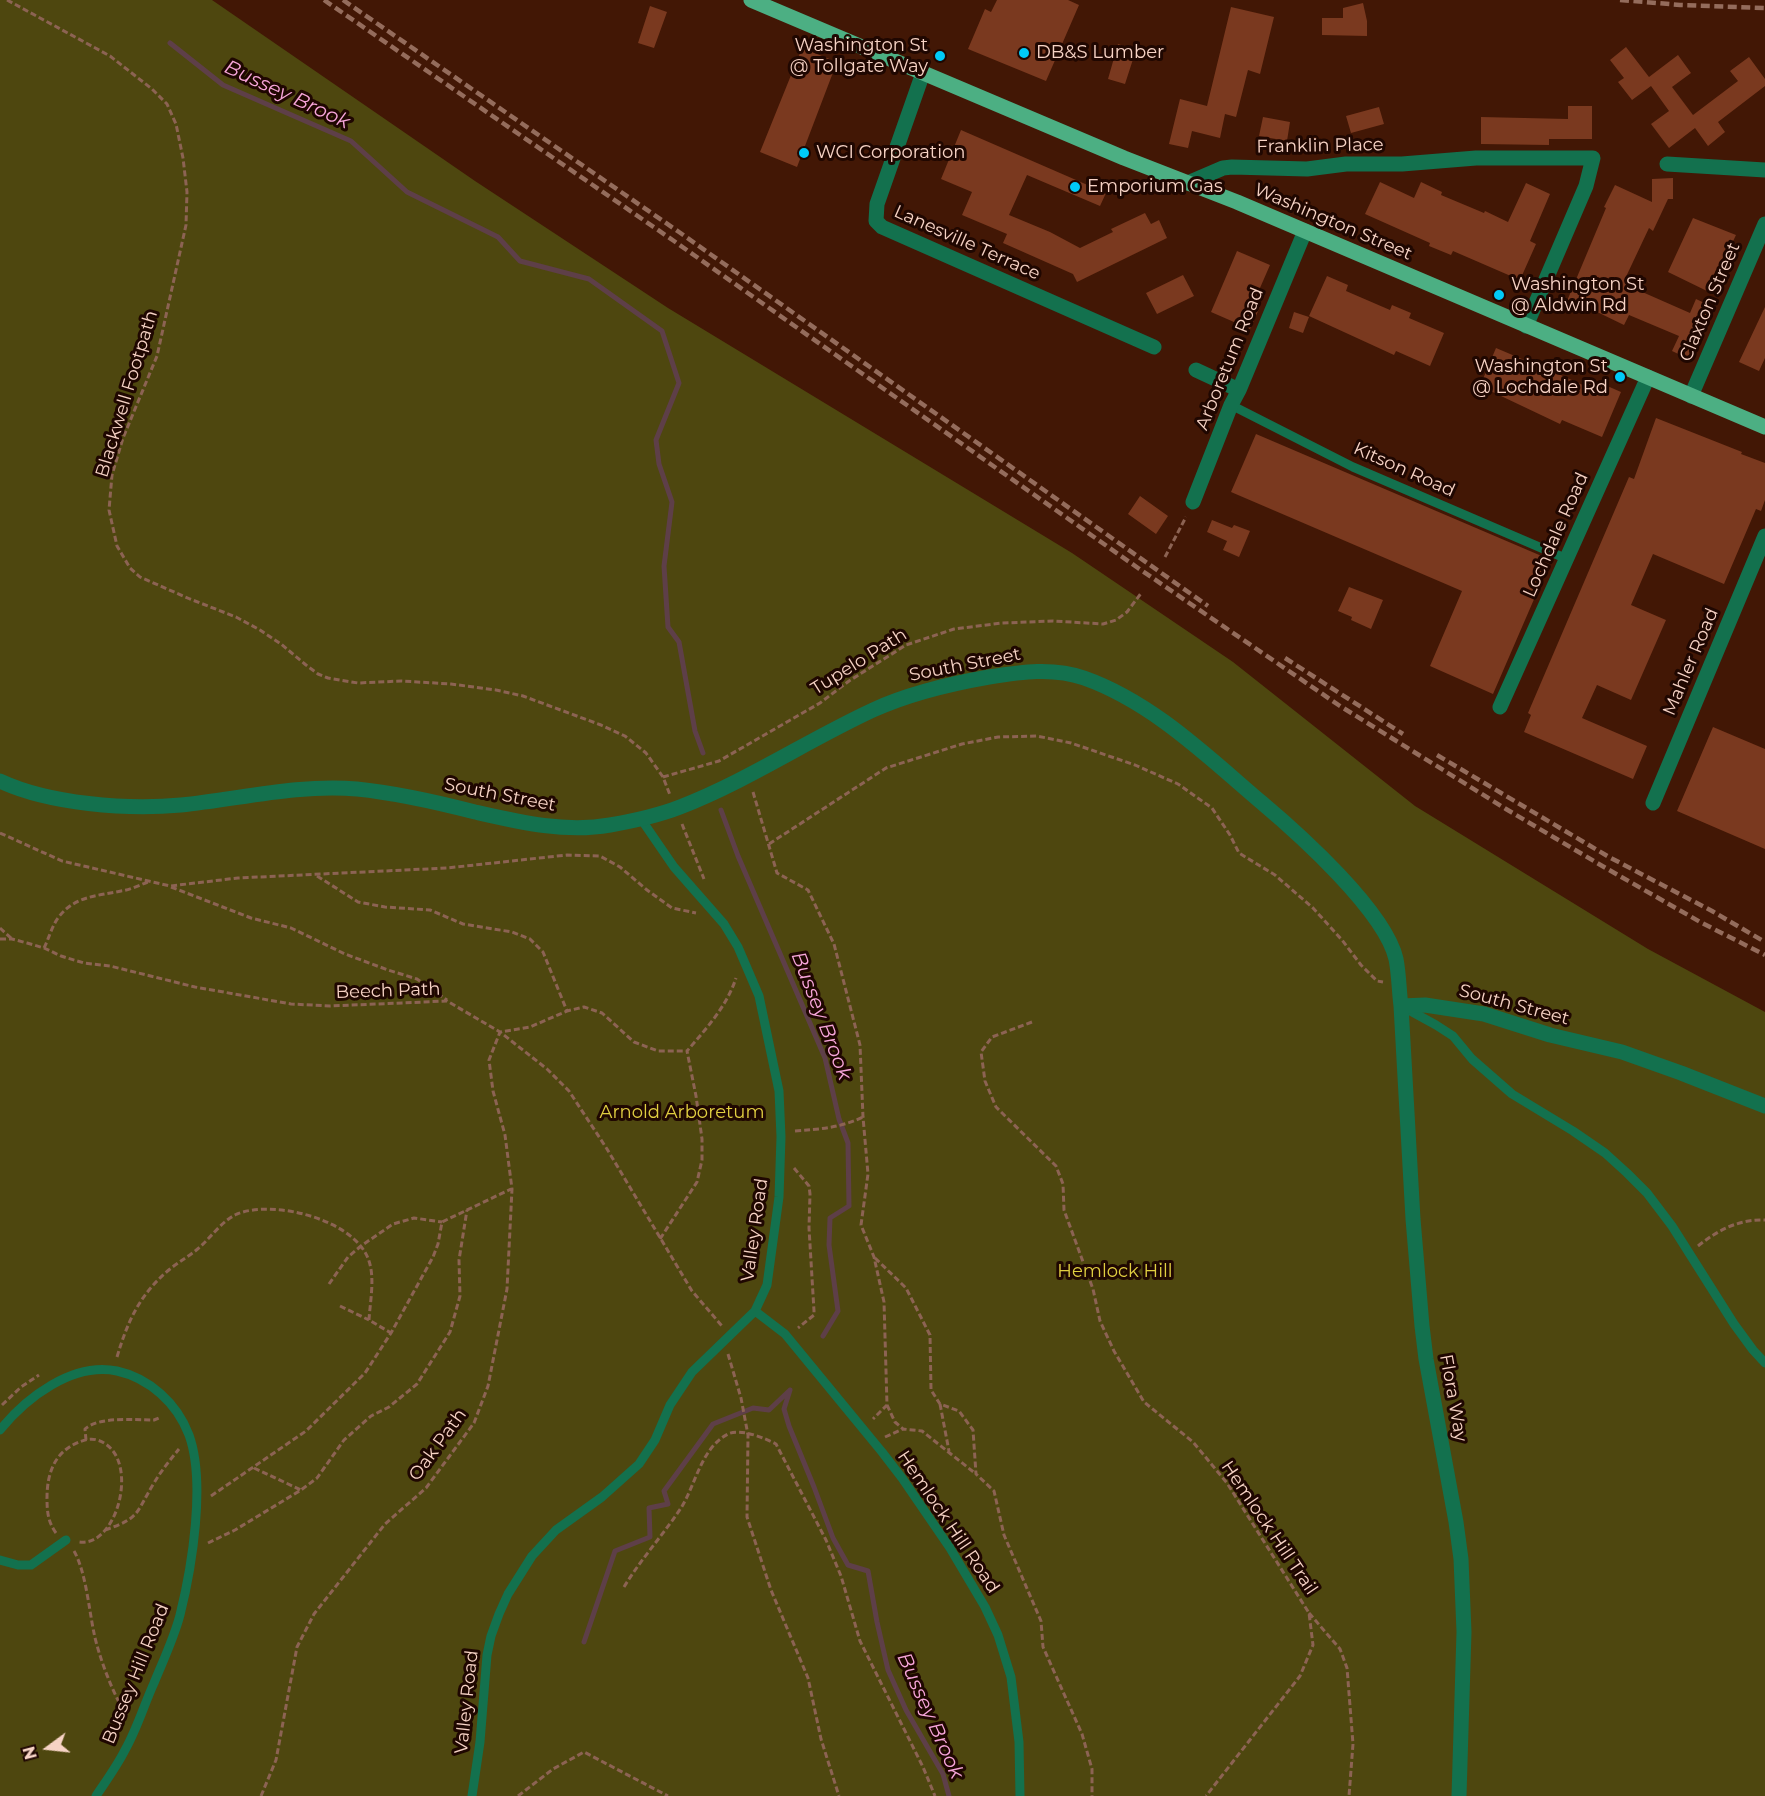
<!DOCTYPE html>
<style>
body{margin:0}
#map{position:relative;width:1765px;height:1796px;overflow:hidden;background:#421705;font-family:Montserrat,sans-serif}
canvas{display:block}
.north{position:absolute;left:18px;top:1718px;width:60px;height:60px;-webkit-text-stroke:4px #1f0701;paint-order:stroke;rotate:255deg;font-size:16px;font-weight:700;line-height:24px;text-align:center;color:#f7d3c5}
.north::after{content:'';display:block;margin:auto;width:21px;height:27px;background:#f7d3c5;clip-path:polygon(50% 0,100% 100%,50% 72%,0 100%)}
</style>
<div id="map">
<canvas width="1765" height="1796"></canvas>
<div class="north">N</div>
</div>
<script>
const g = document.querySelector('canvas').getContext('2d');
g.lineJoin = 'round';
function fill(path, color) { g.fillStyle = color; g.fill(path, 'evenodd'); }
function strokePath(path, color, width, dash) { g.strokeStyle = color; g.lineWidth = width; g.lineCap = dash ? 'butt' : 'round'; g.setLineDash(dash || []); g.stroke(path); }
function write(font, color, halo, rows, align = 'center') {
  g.font = font + ' Montserrat,sans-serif'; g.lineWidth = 6; g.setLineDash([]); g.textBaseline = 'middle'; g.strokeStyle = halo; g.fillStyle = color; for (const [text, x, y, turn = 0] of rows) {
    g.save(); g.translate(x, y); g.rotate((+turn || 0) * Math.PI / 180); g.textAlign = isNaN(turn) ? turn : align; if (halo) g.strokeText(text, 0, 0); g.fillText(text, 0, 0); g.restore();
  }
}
fill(new Path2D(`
 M0 0H212L475 181 668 308 1072 553 1233 662 1415 806 1648 949 1765 1012V1796H0Z`), '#4e470f');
strokePath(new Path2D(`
 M170 43 223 85 351 141 407 192 498 237 520 261 589 279 662 331 679 383 656 440 659 464 672 502 664 566 668 627 679 642 695 731 703 753
 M721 810 738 856 825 1058 839 1119 848 1143 849 1206 830 1218 829 1245 838 1311 823 1336
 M790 1390 784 1409 789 1426 814 1487 833 1538 848 1565 868 1571 877 1622 888 1670 906 1710 943 1774 949 1796
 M584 1642 615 1551 650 1537 649 1508 668 1504 664 1491 713 1424 753 1408 769 1410 789 1391`), '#5e3f48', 5);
fill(new Path2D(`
 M997 0H1068L1079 5 1046 81 968 49 985 9 991 12Z
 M1363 3 1367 21V36L1322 35V18H1343V8Z
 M650 6 667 12 654 48 638 43Z
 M1231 7 1274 17 1260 74 1248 70 1236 117 1225 114 1220 138 1192 131 1188 148 1169 144 1180 99 1207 106Z
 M1118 44 1136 50 1125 84 1108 79Z
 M1626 47 1649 77 1678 55 1691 73 1672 87 1693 115 1738 81 1730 71 1749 57 1765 79V86L1718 122 1725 132 1708 146 1695 128 1669 148 1651 124 1669 111 1651 86 1632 100 1618 82 1624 78 1610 60Z
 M802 48 837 62 797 167 760 152Z
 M1568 106H1592V139H1549V145L1481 144V117L1568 119Z
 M1379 107 1384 124 1351 133 1346 116Z
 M1263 117 1290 122 1287 141 1259 136Z
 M961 130 1106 193 1100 206 1027 175 1009 215 1050 232 1080 248 1113 232 1111 229 1145 213 1151 224 1159 220 1167 238 1077 282 1073 274 1003 243 1007 234 962 215 972 192 941 179Z
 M1673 178V199H1668L1653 231 1649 228 1624 281 1641 288 1640 291 1690 313 1696 299 1713 307 1689 359 1672 351 1679 336 1629 315 1624 325 1591 309 1590 311 1567 301 1606 208 1604 207 1615 185 1652 202V179Z
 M1380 182 1414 198 1421 182 1442 192 1441 195 1484 213 1485 211 1508 222 1526 183 1550 194 1530 241 1536 244 1520 280 1453 251 1451 255 1429 246 1430 243 1365 214Z
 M1693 218 1736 235 1725 258 1723 257 1707 291 1668 272Z
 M1237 251 1270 265 1253 304 1260 307 1250 329 1211 312Z
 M1183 275 1194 296 1157 314 1146 293Z
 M1327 276 1348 285 1346 291 1390 310 1392 305 1411 313 1409 318 1444 333 1430 366 1396 351 1394 355 1309 316Z
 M1765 307V358L1759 371 1739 362Z
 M1294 312 1309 317 1303 333 1289 328Z
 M1496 348 1529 362 1530 361 1585 386 1589 378 1621 392 1602 437 1562 420 1560 424 1480 386Z
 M1656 418 1742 452 1741 454 1765 463V500L1761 511 1756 509 1724 584 1653 554 1631 605 1666 620 1631 700 1597 685 1582 718 1647 746 1633 779 1524 732 1531 715 1528 713 1629 477 1634 479Z
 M1256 434 1551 560 1493 694 1430 666 1462 591 1231 492Z
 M1140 496 1168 516 1156 534 1128 514Z
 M1212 520 1232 528 1234 525 1250 531 1239 557 1223 550 1227 541 1207 532Z
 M1349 587 1383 600 1371 629 1351 620 1352 617 1338 611Z
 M1713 727 1765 749V849L1677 811Z`), '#7a391f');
strokePath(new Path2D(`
 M7 0 110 56 152 89 167 104 176 124 183 158 187 192 186 225 157 356 123 438 112 475 109 510 117 546 130 568 140 577 190 599 236 617 260 630 281 644 306 665 318 674 328 678 358 683 401 681 451 684 496 690 523 696 601 725 625 736 646 753 663 777 670 795
 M1165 557 1186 517
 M663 777 719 761 820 703 849 681 906 645 954 629 1002 623 1053 621 1103 624 1116 620 1127 612 1142 592
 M753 792 777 873 808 890 834 944 860 1045 863 1117 868 1174 861 1225 874 1257 884 1302 887 1405 873 1419
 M682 824 704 879
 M0 833 62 861 170 886 238 878 447 868 567 855 600 856 620 867 647 890 672 908 696 913
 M769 844 886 768 962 744 998 737 1037 736 1071 743 1135 765 1178 784 1212 808 1230 835 1239 853 1275 875 1313 908 1342 940 1361 965 1377 981 1383 982
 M317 876 358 902 385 907 430 910 463 924 512 932 530 939 543 952 567 1011 584 1007 602 1013 634 1042 658 1051H687
 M171 887 251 918 291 928 345 954 388 970 417 979 447 1000
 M0 928 12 939
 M0 939H12L27 943 44 948 61 956 84 963 110 966 195 987 291 1004 330 1006 447 1001 500 1032 547 1069 569 1091 607 1149 692 1291 722 1326
 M44 948C49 938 52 926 58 918 74 896 97 896 121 891 130 890 140 885 148 882
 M1032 1022 992 1037 981 1052 985 1081 996 1107 1056 1166 1063 1184 1064 1210 1093 1289 1100 1321 1114 1351 1144 1402 1193 1442 1227 1483 1309 1613 1313 1645 1300 1676 1206 1796
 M795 1131C820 1129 840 1128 863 1117
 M794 1168 809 1186 810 1194 809 1228 814 1311V1315L798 1328
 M660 1239 697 1182 702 1160V1139L696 1096 687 1051C706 1029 727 1006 736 978
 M1698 1246C1718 1230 1739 1219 1765 1220
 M875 1258 906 1288 930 1335 931 1390 940 1404 959 1411 973 1430 976 1474 994 1491 1004 1535 1041 1621 1043 1647 1082 1734 1092 1769V1796
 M329 1284 348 1257 361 1246 393 1224 414 1218 442 1222
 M340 1306 369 1320
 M728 1354 741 1398 748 1435 747 1517 771 1590 808 1678 821 1739 839 1796
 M117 1357C128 1320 140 1294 170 1269 180 1261 191 1255 200 1247 212 1236 222 1221 237 1214 274 1199 356 1220 369 1261 375 1279 370 1302 369 1320L391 1333
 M940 1404 949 1451
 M2 1405 21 1387 39 1375
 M887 1405 895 1422 903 1429 922 1431 976 1474
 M885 1437 903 1429
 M86 1440 85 1429C99 1416 136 1420 154 1420L161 1417
 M254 1468 301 1490
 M211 1496 306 1431 365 1373 391 1333 433 1257 438 1244 442 1222 511 1189
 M105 1530C141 1518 136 1512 154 1483 161 1471 170 1460 179 1449
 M56 1533C48 1522 47 1512 47 1498 47 1474 54 1452 79 1442 84 1440 91 1438 97 1440 142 1453 119 1548 79 1542
 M208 1543 235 1530 301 1490 317 1478 344 1440 371 1416 389 1407 417 1384 450 1332 460 1296 459 1260 467 1210
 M74 1551C86 1572 89 1610 94 1633 98 1654 114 1698 127 1715
 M624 1587C641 1559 663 1535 681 1508 696 1484 701 1448 728 1434 740 1428 765 1438 776 1444L826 1540 841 1576 860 1641 923 1767 935 1796
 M1309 1613 1340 1649 1347 1668 1353 1744 1349 1796
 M261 1796 276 1760 297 1647 314 1614 385 1524 426 1488 474 1423 488 1386 507 1289 512 1189 505 1135 493 1091 489 1060 500 1032 530 1027 567 1011
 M518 1796 553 1769 584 1752 668 1796`), '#8c6353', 3, [6, 3]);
strokePath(new Path2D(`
 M1231 405 1353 467 1567 559
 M1405 1008 1436 1025 1453 1036 1472 1059 1512 1094 1573 1131 1605 1153 1627 1173 1647 1193 1672 1226 1734 1324 1753 1350 1765 1363
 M755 1311 785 1334 882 1452 902 1478 950 1548 985 1607 998 1635 1011 1677 1019 1742 1020 1796
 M0 1430C26 1398 72 1362 117 1371 149 1378 177 1403 189 1435 206 1482 192 1567 180 1615 174 1638 163 1661 154 1683 144 1705 137 1729 125 1750 117 1766 106 1781 96 1796
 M0 1560 18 1565H31L66 1540
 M472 1796 480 1742 487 1655 491 1636 499 1614 508 1594 532 1556 556 1530 602 1497 639 1464 655 1440 670 1405 692 1372 755 1311 767 1285 779 1197 781 1137 779 1091 759 996 738 947 724 924 674 867 641 819`), '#13714e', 9);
strokePath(new Path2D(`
 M923 73 877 204 876 221 882 227 1154 347
 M1667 164 1765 170
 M1188 183 1223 168 1232 167 1307 169 1346 164H1402L1476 158H1593L1586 186 1526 326
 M1196 370 1239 390
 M1691 396 1765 224
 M1193 502 1231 405 1239 390 1305 231
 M1500 707 1648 377
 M0 781C49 804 127 810 181 805 240 799 297 784 357 789 397 793 436 802 475 812 519 822 565 833 610 825 633 821 657 816 680 807 747 781 808 740 873 710 910 693 949 684 989 677 1021 672 1053 667 1084 678 1152 702 1207 756 1261 802 1299 834 1385 911 1396 959 1399 974 1399 991 1401 1006L1425 1005 1484 1014 1550 1035 1622 1052 1681 1073 1765 1106
 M1653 803 1765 536
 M1401 1006 1413 1219 1422 1326 1426 1359 1456 1522 1461 1559 1464 1632 1459 1796`), '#13714e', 15);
strokePath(new Path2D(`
 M751 0 1124 158 1237 202 1765 427`), '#4caf83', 15);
strokePath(new Path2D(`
 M324 0 674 241 1138 568 1340 706 1506 809 1604 867 1702 923 1765 955
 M343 0 679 232 1208 606
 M1620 0 1680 5 1765 8
 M1285 658 1403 734
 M1437 755 1609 857 1712 911 1765 942`), '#946c5c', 4.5, [9, 4.5]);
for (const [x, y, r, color] of [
 [1024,53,6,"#00cbf8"],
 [940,56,6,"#00cbf8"],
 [804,153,6,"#00cbf8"],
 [1075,187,6,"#00cbf8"],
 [1499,295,6,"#00cbf8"],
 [1620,377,6,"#00cbf8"]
]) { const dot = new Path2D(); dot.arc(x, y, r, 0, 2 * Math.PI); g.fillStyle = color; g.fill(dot); strokePath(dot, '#1f0701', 2); }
write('18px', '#f7d3c5', '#1f0701', [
 ["Washington St",928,46,"right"],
 ["@ Tollgate Way",928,67,"right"],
 ["DB&S Lumber",1036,53],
 ["WCI Corporation",816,153],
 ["Emporium Gas",1087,187],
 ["Washington St",1511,285],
 ["@ Aldwin Rd",1511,306],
 ["Washington St",1608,367,"right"],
 ["@ Lochdale Rd",1608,388,"right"]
], 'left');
write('18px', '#f7d3c5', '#1f0701', [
 ["Franklin Place",1320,146,-1],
 ["Washington Street",1333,222,23],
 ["Lanesville Terrace",967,243,24],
 ["Claxton Street",1710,302,-67],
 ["Arboretum Road",1230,359,-68],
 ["Blackwell Footpath",127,394,-73],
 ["Kitson Road",1404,470,24],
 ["Lochdale Road",1556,535,-66],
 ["Tupelo Path",859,662,-32],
 ["Mahler Road",1691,662,-67],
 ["South Street",965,665,-11],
 ["South Street",500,795,11],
 ["Beech Path",388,991,-2],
 ["South Street",1514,1005,15],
 ["Valley Road",755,1230,-82],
 ["Flora Way",1453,1398,80],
 ["Oak Path",438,1445,-54],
 ["Hemlock Hill Road",948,1522,56],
 ["Hemlock Hill Trail",1269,1528,56],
 ["Bussey Hill Road",136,1674,-68],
 ["Valley Road",467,1702,-84]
]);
write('18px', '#e1cf41', '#1f0701', [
 ["Arnold Arboretum",682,1113],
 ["Hemlock Hill",1115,1272]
]);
write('italic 20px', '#f7a5d9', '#1f0701', [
 ["Bussey Brook",287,95,25],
 ["Bussey Brook",821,1016,69],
 ["Bussey Brook",930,1716,66]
]);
</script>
